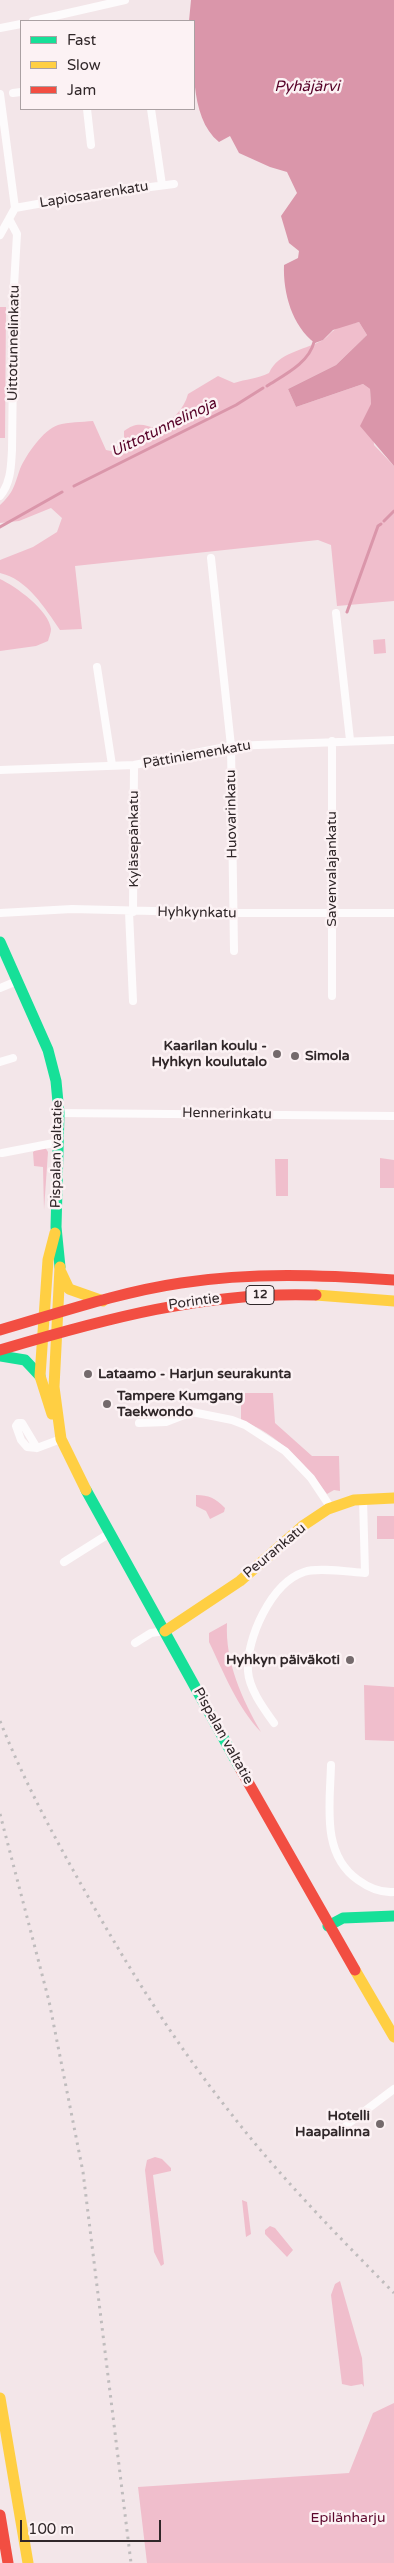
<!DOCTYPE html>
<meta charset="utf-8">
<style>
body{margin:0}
#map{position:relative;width:394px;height:2563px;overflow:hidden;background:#f3e6e9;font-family:"Varela Round",sans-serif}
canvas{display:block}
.legend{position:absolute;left:20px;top:20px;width:175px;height:90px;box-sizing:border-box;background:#fcf2f4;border:1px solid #aaa1a3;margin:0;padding:6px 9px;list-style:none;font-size:15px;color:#302729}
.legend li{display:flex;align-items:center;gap:10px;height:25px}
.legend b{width:25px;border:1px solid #aaa1a3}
.scale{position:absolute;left:20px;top:2520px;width:141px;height:22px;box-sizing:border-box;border:2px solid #302729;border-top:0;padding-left:6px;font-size:15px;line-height:18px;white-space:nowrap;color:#302729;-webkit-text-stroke:4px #fcf2f4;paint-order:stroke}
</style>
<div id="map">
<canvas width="394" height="2563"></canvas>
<ul class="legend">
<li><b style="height:6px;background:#16e098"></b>Fast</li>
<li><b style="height:6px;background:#ffcf43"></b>Slow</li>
<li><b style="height:6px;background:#f24e42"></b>Jam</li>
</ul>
<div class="scale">100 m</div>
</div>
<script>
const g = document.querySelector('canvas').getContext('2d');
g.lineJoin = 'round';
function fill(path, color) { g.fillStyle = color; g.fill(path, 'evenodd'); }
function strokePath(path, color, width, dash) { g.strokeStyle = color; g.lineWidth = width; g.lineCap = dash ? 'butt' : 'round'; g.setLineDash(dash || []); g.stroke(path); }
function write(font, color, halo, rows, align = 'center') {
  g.font = font + ' "Varela Round",sans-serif'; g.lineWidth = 5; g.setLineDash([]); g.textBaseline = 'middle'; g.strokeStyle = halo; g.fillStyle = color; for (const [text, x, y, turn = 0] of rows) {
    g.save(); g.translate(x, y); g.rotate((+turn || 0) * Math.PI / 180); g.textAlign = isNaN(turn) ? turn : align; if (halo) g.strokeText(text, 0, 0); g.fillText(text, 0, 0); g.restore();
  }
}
fill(new Path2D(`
 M0 307H6L5 438H0Z
 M359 322 367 335 336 365 288 389 296 407 363 384 370 389 374 445 394 466V601L337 606 331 545 318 540 75 566 82 629 60 630C45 608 27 579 0 573V560L33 547 57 532 62 518 51 508 19 521 0 523V505C14 492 14 486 20 469 26 455 43 430 58 425 68 422 82 422 93 421L106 450 111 451 124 441V431C136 422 143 424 157 429 171 421 184 410 188 394L218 376 234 383C246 379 257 379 269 373 279 352 302 351 321 341 326 339 329 334 333 331 340 325 351 324 359 322Z
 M0 579C15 586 49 610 51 629 51 633 49 637 48 641L36 646 0 651Z
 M385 639 386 653 374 654 373 640Z
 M40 1147H45L48 1152 44 1210 43 1167 34 1166 33 1152Z
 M380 1158 394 1160V1188H380Z
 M275 1159H288V1196H276Z
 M241 1393H273L275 1423 312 1456H339L340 1491 334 1490 327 1494C304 1462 277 1434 241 1420Z
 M196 1495C209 1495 215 1498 225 1508L224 1512 210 1519 206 1511 196 1506Z
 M377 1516H394V1539H377Z
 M227 1623C225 1662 242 1699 261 1732 237 1707 224 1673 209 1642V1633Z
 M364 1685 394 1687V1741L365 1740Z
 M155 2157 162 2159 171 2168V2171L153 2175 164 2264 161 2266 154 2252 145 2170 147 2160Z
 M242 2200 247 2202 251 2234 246 2237Z
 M270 2226 275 2228 293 2250 287 2257 265 2234V2230Z
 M340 2281 362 2358 364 2387 362 2384 351 2386 342 2384 331 2295 335 2284Z
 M394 2403V2563H147L138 2487 349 2473 373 2413Z`), '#f0becc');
fill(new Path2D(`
 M191 0H394V466L360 426 371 404 370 389 363 384 296 407 288 389 336 365 367 335 359 322 333 330 323 340 315 343C292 326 283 293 284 265L298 258 299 251 289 243 281 216 297 193 287 172 270 167 239 153 230 136 219 142C188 117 194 57 194 21H189Z`), '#da96aa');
strokePath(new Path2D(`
 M267 386C284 375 309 363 314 342
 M74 486 236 405 263 388
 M384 521 394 511
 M0 527 62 492
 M347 612 378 526 381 524`), '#da96aa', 3);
strokePath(new Path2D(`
 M33 21 125 0
 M0 28 21 24
 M13 93 21 92
 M0 94 15 208 0 235
 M87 109 91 145
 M151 109 162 185
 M15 208 88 195 174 184
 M0 496C11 483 11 466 12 450L14 286 17 234 9 219
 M211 558 231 746 234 951
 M336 613 350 740
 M97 667 112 765
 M332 741V996
 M0 770 134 765 231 746 394 740
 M129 912 133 1001
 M133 912 134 765
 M0 913 72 909 233 913H394
 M0 988 17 981
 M0 1062 13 1058
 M59 1113 394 1116
 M2 1153 59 1142
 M139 1423 166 1422 192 1412 232 1420 245 1425 285 1451 311 1478 331 1508
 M37 1448 22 1423H18L16 1426 21 1440 27 1447 37 1448 61 1439
 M64 1562 110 1533
 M135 1643 151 1633 165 1631
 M274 1723C264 1709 249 1689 248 1671 246 1639 271 1583 304 1572 318 1567 349 1572 365 1573L363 1499
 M331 1765C330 1805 321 1854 358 1880 369 1888 381 1893 394 1892
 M341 2131 349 2123 394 2089`), '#fdfbfc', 8);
strokePath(new Path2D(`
 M0 942 48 1050 56 1081 59 1113 56 1227 60 1267
 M0 1356 25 1360 40 1376
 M86 1490 240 1768
 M328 1926 343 1918 394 1916`), '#16e098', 11);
strokePath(new Path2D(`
 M60 1267 54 1387 61 1439 86 1490
 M61 1272 69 1289 103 1301
 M316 1295 394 1301
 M52 1414 40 1376 48 1260 55 1233
 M165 1631 240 1581 304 1525 328 1509 354 1500 394 1498
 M355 1970 394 2037
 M0 2398 28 2563`), '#ffcf43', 11);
strokePath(new Path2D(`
 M0 1330C59 1313 120 1292 181 1283 252 1272 323 1275 394 1280
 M0 1350C104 1319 207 1291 316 1295
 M240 1768 355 1970
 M0 2515 8 2563`), '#f24e42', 11);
strokePath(new Path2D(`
 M0 1721C24 1781 54 1837 86 1893 129 1969 175 2043 229 2111 279 2176 337 2235 394 2293
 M0 1814 49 2001 83 2172 131 2563`), '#bfbcbd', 3, [2.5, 5]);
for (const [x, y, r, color] of [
 [277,1054,5,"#746a6c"],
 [295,1056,5,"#746a6c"],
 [88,1374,5,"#746a6c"],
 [107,1404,5,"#746a6c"],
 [350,1660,5,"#746a6c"],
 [380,2124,5,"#746a6c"]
]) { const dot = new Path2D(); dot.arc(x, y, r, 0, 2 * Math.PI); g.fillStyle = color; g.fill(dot); strokePath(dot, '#fcf2f4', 2); }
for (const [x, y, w] of [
 [260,1295,28]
]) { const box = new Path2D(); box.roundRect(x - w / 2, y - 9.5, w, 19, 4); g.fillStyle = '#fcf2f4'; g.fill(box); strokePath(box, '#302729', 1); }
write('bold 12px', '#302729', null, [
 ["12",260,1295]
]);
write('14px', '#302729', '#fcf2f4', [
 ["Lapiosaarenkatu",94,195,-9],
 ["Uittotunnelinkatu",14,343,-89],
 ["Pättiniemenkatu",197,755,-10],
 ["Huovarinkatu",232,814,-91],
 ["Kyläsepänkatu",134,839,-90],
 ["Savenvalajankatu",332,869,-90],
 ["Hyhkynkatu",197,913,1],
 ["Hennerinkatu",227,1114,1],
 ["Pispalan valtatie",57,1154,-89],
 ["Porintie",194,1302,-8],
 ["Peurankatu",275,1551,-40],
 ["Pispalan valtatie",223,1736,61]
]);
write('bold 14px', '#302729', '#fcf2f4', [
 ["Kaarilan koulu -",267,1046],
 ["Hyhkyn koulutalo",267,1062],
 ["Simola",305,1056,"left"],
 ["Lataamo - Harjun seurakunta",98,1374,"left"],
 ["Tampere Kumgang",117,1396,"left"],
 ["Taekwondo",117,1412,"left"],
 ["Hyhkyn päiväkoti",340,1660],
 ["Hotelli",370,2116],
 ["Haapalinna",370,2132]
], 'right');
write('14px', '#5c072c', '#fcf2f4', [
 ["Epilänharju",348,2518]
]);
write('italic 15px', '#560027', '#fcf2f4', [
 ["Pyhäjärvi",307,87],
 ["Uittotunnelinoja",164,428,-26]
]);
</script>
